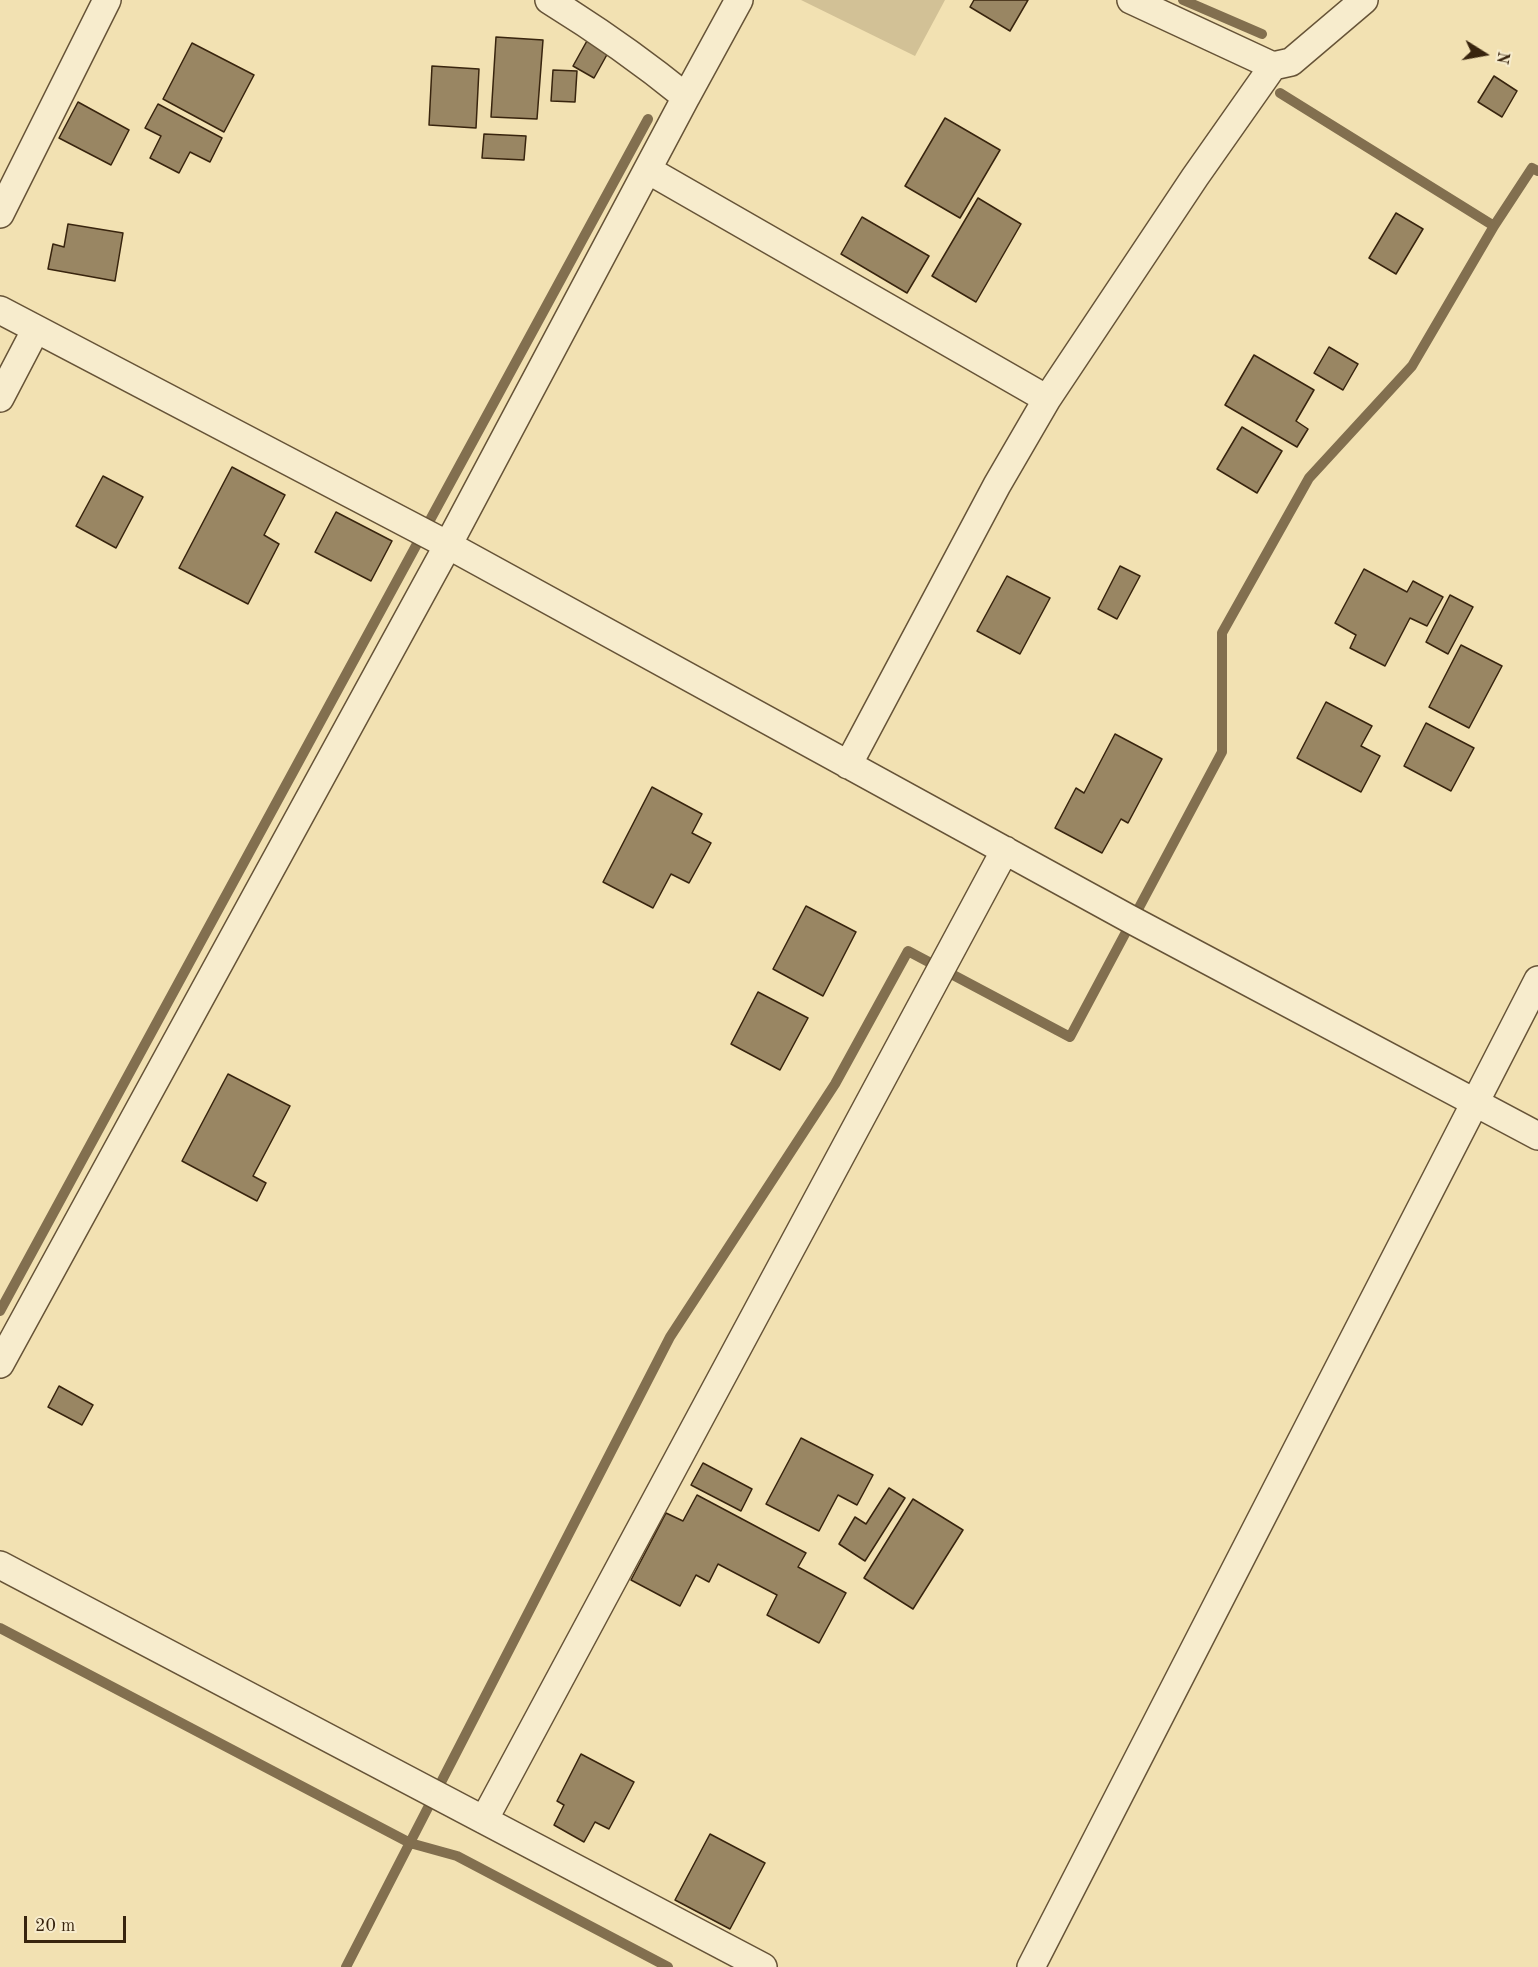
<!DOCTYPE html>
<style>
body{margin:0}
#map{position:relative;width:1538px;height:1967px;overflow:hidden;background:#f2e1b2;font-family:"Old Standard TT",serif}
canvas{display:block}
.north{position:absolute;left:1454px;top:24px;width:60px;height:60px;-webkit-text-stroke:4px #f7eccd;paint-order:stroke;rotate:101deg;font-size:16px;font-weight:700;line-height:24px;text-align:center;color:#38240e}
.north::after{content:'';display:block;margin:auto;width:21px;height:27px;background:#38240e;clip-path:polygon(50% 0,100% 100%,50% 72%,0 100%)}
.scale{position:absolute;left:24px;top:1916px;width:102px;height:27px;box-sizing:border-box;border:3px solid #38240e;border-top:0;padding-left:8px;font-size:18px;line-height:21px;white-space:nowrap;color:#38240e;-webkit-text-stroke:4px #f7eccd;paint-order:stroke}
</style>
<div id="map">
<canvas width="1538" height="1967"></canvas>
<div class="north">N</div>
<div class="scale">20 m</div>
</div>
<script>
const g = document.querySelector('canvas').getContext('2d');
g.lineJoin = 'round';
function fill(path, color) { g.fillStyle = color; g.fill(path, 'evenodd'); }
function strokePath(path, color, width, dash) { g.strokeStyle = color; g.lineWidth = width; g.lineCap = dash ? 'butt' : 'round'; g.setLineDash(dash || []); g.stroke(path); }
fill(new Path2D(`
 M801 0H945L915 56Z`), '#d2c196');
strokePath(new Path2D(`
 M1183 0 1262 34
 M1280 93 1494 226
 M0 1311 648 119
 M0 1628 410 1843 457 1856 668 1967
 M346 1967 670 1337 835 1084 908 951 1070 1037 1222 752V633L1309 478 1412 366 1494 226 1532 168 1538 171`), '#826f4f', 10);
const building = new Path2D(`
 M974 0H1028L1010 31 970 7Z
 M496 37 543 40 537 119 491 117Z
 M588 39 609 51 594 78 573 66Z
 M192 43 254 75 224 132 163 99Z
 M432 66 479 69 476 128 429 125Z
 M553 70 577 71 575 102 551 101Z
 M1494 76 1517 91 1502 117 1478 102Z
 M78 102 129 130 111 165 59 138Z
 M158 104 222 138 210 162 190 152 179 173 150 158 161 136 145 128Z
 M945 118 1000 150 960 218 905 186Z
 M484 134 526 136 524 160 482 158Z
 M978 198 1021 224 976 302 932 276Z
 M1396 213 1423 229 1396 274 1369 258Z
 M862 217 929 256 907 293 841 254Z
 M68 224 123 233 115 281 48 269 53 244 64 247Z
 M1329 347 1358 364 1343 390 1314 373Z
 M1254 355 1314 390 1296 421 1308 429 1297 447 1225 405Z
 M1242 427 1282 451 1257 493 1217 469Z
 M232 467 285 495 264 535 279 544 248 604 179 568Z
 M103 476 143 497 116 548 76 526Z
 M336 512 392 541 371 581 315 552Z
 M1120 566 1140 576 1117 619 1098 609Z
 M1364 569 1407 592 1413 581 1443 597 1427 626 1410 618 1385 666 1350 648 1356 635 1335 623Z
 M1007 576 1050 598 1020 654 977 631Z
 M1450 595 1473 607 1448 654 1426 642Z
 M1461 645 1502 666 1469 728 1429 707Z
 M1326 702 1372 726 1361 746 1380 756 1361 792 1297 758Z
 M1426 723 1474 748 1451 791 1404 766Z
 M1115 734 1162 759 1128 823 1121 819 1102 853 1055 828 1076 788 1084 793Z
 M652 787 702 814 692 833 711 843 689 883 671 874 653 908 603 882Z
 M806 906 856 932 823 996 773 969Z
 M758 992 808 1018 780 1070 731 1044Z
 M228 1074 290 1106 253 1176 266 1183 257 1201 182 1161Z
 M59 1386 93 1405 82 1425 48 1407Z
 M801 1438 873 1475 857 1505 838 1495 819 1531 766 1504Z
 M703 1463 752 1489 741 1511 691 1485Z
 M889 1488 905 1498 865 1561 839 1544 855 1517 866 1524Z
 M697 1495 806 1553 798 1567 846 1593 819 1643 767 1615 777 1595 718 1564 709 1582 696 1575 680 1606 631 1580 666 1513 683 1521Z
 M913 1499 963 1530 913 1609 864 1578Z
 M581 1754 634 1782 609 1829 595 1822 584 1842 554 1825 564 1805 557 1801Z
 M710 1834 765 1863 730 1929 675 1900Z`);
fill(building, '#998663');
strokePath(building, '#38240e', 1.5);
const street = new Path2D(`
 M1131 0 1273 66
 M686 97 739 0
 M648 170 1047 399
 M0 214 107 0
 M0 310 448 545 1128 918 1538 1136
 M0 398 36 329
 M848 765 997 485 1047 399 1195 177 1273 66 1291 62 1364 0
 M0 1364 448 545 686 97C643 62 596 29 549 0
 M0 1565 763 1967
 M484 1820 1005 850
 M1031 1967 1538 980`);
strokePath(street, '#665337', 30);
strokePath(street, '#f7eccd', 27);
</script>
